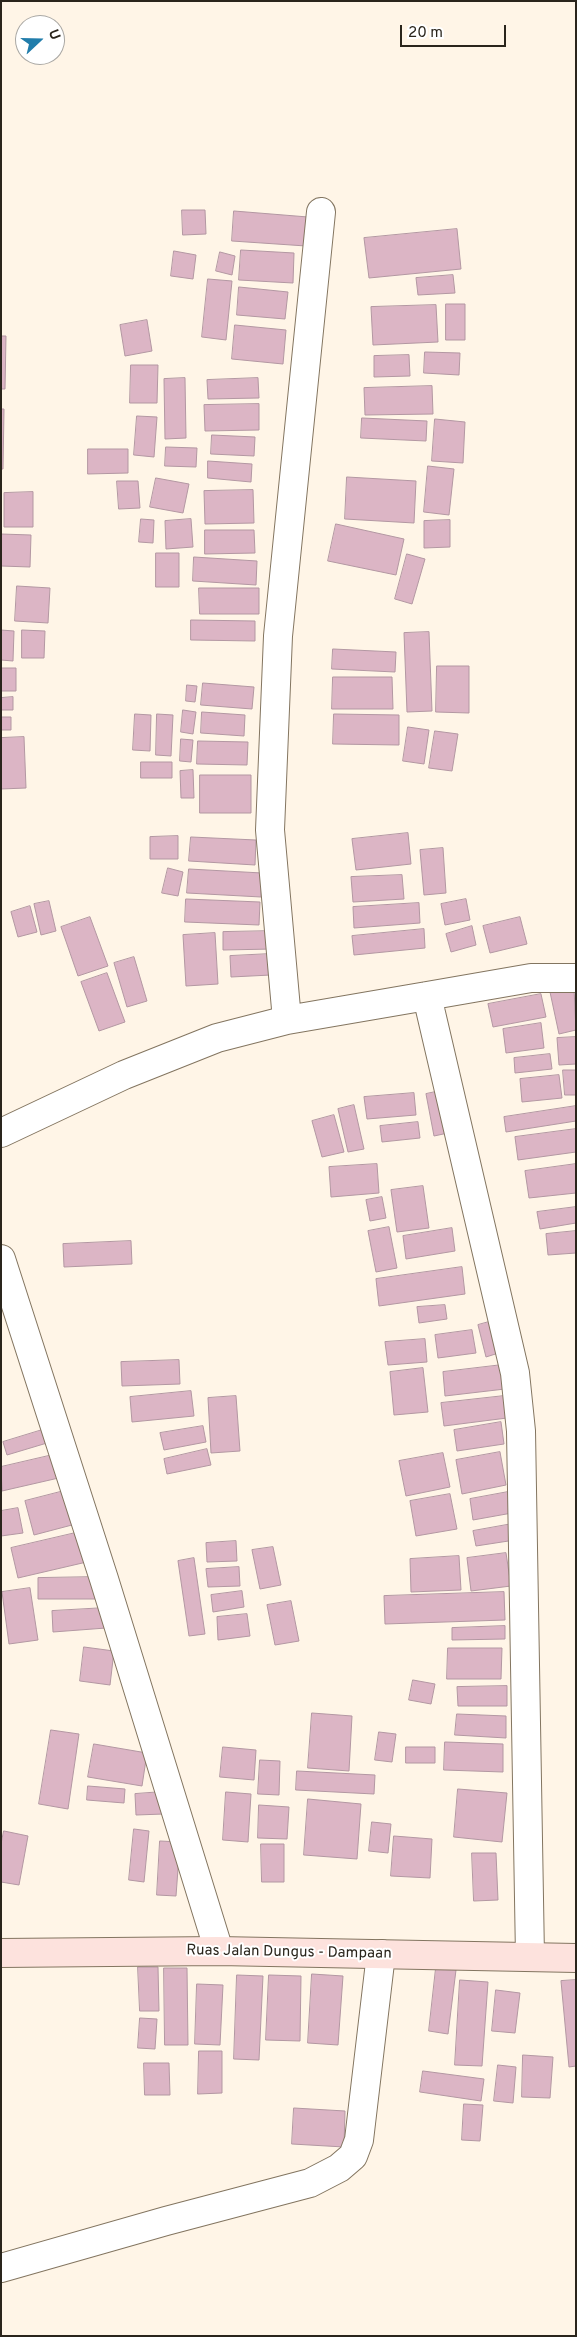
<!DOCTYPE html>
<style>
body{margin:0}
#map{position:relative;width:577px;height:2337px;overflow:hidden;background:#fff5e7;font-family:Overpass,sans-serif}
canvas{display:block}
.frame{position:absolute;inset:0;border:2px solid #2a251c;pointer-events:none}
.north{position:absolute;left:15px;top:15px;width:50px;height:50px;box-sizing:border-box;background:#fff;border:1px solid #aaa8a4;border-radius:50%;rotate:69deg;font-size:14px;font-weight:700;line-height:20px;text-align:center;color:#2a251c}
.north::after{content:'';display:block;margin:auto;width:18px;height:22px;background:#217dab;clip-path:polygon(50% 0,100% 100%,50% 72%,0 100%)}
.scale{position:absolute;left:400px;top:25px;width:106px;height:22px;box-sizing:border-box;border:2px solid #2a251c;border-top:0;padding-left:6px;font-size:15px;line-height:18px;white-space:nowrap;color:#2a251c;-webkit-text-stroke:4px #fff;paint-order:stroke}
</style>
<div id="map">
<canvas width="577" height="2337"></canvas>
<div class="frame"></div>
<div class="north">U</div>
<div class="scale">20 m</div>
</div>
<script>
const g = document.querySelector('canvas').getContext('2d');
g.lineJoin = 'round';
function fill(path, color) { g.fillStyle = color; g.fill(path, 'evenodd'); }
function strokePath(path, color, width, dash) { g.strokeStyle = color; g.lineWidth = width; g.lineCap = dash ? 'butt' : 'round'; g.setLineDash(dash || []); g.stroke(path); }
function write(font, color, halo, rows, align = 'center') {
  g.font = font + ' Overpass,sans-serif'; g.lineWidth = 4; g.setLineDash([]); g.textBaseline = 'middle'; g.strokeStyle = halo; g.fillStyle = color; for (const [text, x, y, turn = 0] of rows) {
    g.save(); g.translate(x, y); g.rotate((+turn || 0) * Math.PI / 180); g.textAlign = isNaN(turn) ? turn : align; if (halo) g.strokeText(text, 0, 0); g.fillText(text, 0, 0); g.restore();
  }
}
const building = new Path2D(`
 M182 210H205L206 234 183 235Z
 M234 211 308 217 306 246 232 241Z
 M457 229 461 269 369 278 364 238Z
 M241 250 294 253 293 283 239 280Z
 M174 251 196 255 193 279 171 276Z
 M220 252 235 256 232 275 216 271Z
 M453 275 455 293 418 295 416 278Z
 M208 279 232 281 226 340 202 337Z
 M239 287 288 292 285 319 237 315Z
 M446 304H465V340H446Z
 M436 305 438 342 373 345 371 307Z
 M147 320 152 351 125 356 120 325Z
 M235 325 286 330 283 364 232 359Z
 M1 336H6L5 389H1Z
 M425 352 460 353 459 375 424 373Z
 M409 355 410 376 374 377V356Z
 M131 365H158L157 403H130Z
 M185 378 186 438 165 439 164 379Z
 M258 378 259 398 208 399 207 380Z
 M432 386 433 414 365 415 364 388Z
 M259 404V430L205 431 204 405Z
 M1 409H4L3 469H1Z
 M137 416 157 417 154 457 134 455Z
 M362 418 427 421 426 441 361 438Z
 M435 419 465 422 463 463 432 461Z
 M212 435 255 437 254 456 211 454Z
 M166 447 197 448 196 467 165 466Z
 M88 449H128V473L88 474Z
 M208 461 252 464 251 482 208 478Z
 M428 466 454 469 449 515 424 512Z
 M347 477 416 481 414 523 345 519Z
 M156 478 189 484 183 513 150 507Z
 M117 481H138L140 508 119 509Z
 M253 490 254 523 205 524 204 491Z
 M33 492V527H4V493Z
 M141 519 154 520 153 543 139 542Z
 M191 519 193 547 166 549 165 521Z
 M450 520V547L424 548V521Z
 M336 524 404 539 396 575 328 561Z
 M205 530H254L255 553 205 554Z
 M1 534 31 535 30 567 1 566Z
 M156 553H179V587H156Z
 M407 554 425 559 412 604 395 599Z
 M194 557 257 561 256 585 193 581Z
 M17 586 50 588 48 623 15 621Z
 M199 588H259V614H200Z
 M191 620 255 621V641L191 640Z
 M1 630 14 631 13 661 1 660Z
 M22 630 45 631 44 658H22Z
 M429 632 432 711 407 712 404 633Z
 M333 649 396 652 395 672 332 669Z
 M437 666H469V713L436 712Z
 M1 668H16V691H1Z
 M333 677H392L393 709H332Z
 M203 683 254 687 252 709 201 705Z
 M187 685 197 686 195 702 186 701Z
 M13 697V710H1V698Z
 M183 710 196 712 193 734 181 732Z
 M202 712 245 715 244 736 201 733Z
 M135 714 151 715 150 751 133 750Z
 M157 714 173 715 171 756 156 755Z
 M334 714 399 715V745L333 744Z
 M1 717H11V730H1Z
 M408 727 429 730 424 764 403 761Z
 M435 731 458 734 452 771 429 768Z
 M24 737 26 788 1 789V738Z
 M181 739 193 740 191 762 180 761Z
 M198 741 248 742 247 765 197 764Z
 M141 762H172V778H141Z
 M193 770 194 798H181L180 771Z
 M200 775H251V813H200Z
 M408 833 411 864 356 870 352 839Z
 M178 836V859H150V837Z
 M191 837 256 840 255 865 189 861Z
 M443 848 446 893 424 895 420 850Z
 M168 868 183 872 178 896 162 893Z
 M189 869 262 873 261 897 187 893Z
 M402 875 404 899 353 902 351 877Z
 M186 899 260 902 259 925 185 922Z
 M466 899 470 920 445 925 441 904Z
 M49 901 56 931 41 935 34 904Z
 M419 903 420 923 354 928 353 907Z
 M30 906 37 932 18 937 11 912Z
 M90 917 108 966 78 976 61 927Z
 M520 917 527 944 490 953 483 926Z
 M472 926 476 945 451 952 446 934Z
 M424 929 425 948 354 955 352 936Z
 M273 931V949L223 950V932Z
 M215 933 218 984 186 986 183 935Z
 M270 954 271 975 231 977 230 956Z
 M134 957 147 1001 127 1007 114 963Z
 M107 973 125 1022 99 1031 81 982Z
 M574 988 576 1030 559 1034 550 992Z
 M541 994 546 1017 493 1027 488 1004Z
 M541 1023 544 1048 506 1053 503 1029Z
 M576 1037V1064L559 1065 557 1038Z
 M550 1054 552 1069 515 1073 514 1058Z
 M563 1070H576V1095H565Z
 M559 1075 562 1098 522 1102 520 1079Z
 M440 1091 448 1133 434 1136 426 1094Z
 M414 1093 416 1115 367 1119 364 1097Z
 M354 1105 364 1149 348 1152 338 1109Z
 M576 1106V1121L506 1132 504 1117Z
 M334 1115 344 1152 322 1157 312 1121Z
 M418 1122 420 1138 382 1142 380 1126Z
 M576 1129V1152L518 1160 515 1137Z
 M377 1164 379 1193 331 1197 329 1167Z
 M576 1164V1193L529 1198 525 1171Z
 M423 1186 429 1228 397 1232 391 1190Z
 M382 1197 386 1218 370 1221 366 1200Z
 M576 1207V1223L540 1229 537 1212Z
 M389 1227 397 1268 376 1272 368 1231Z
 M452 1228 455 1251 406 1259 403 1236Z
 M576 1231V1253L548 1255 546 1234Z
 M131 1241 132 1264 64 1267 63 1244Z
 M462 1267 465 1294 379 1306 376 1279Z
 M445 1305 447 1319 419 1323 417 1307Z
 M496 1320 505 1351 486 1357 478 1325Z
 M472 1330 476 1353 438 1358 435 1335Z
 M425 1339 427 1362 388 1365 385 1342Z
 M179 1360 180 1384 122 1386 121 1362Z
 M502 1365 505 1389 445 1396 443 1372Z
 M423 1368 428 1412 394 1415 390 1372Z
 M191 1391 194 1416 132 1422 130 1397Z
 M236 1396 240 1451 211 1453 208 1398Z
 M504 1396 507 1418 444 1426 441 1403Z
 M501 1422 504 1444 457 1451 454 1430Z
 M203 1426 206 1442 164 1450 160 1433Z
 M52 1427 57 1440 7 1455 3 1442Z
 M207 1449 211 1465 167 1474 164 1459Z
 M500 1452 506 1485 462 1494 456 1460Z
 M443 1453 450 1487 406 1496 399 1461Z
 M57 1454 63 1477 2 1491 1 1467Z
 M64 1491 72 1525 34 1535 25 1501Z
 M508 1492 512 1513 473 1520 470 1499Z
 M450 1494 457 1529 416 1536 410 1501Z
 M18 1508 23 1533 1 1536V1511Z
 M512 1524 515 1540 476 1546 473 1531Z
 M84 1531 91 1561 18 1578 11 1548Z
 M236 1541 237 1561 207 1562 206 1543Z
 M273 1547 281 1585 260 1589 252 1550Z
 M506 1553 511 1586 471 1591 467 1558Z
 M459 1556 461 1590 411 1592 410 1559Z
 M194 1558 205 1634 189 1636 178 1561Z
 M239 1567 240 1586 208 1587 206 1569Z
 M96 1577V1599H38V1578Z
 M30 1588 38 1640 9 1644 2 1592Z
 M242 1591 244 1607 213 1612 211 1595Z
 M504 1592 505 1620 385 1624 384 1596Z
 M291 1601 299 1641 275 1645 267 1605Z
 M105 1608 106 1628 53 1632 52 1611Z
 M247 1614 250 1636 218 1640 217 1617Z
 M505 1626V1639L452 1640V1628Z
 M84 1647 114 1651 110 1685 80 1681Z
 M448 1648H502L501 1679H447Z
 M413 1680 435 1684 431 1704 409 1700Z
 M507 1686V1706H458L457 1687Z
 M312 1713 352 1716 349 1771 308 1768Z
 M457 1714 506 1716V1738L455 1735Z
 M51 1730 79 1734 68 1809 39 1804Z
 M379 1732 396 1734 392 1762 375 1760Z
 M445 1742 503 1744V1772L444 1770Z
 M94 1744 147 1753 142 1786 88 1777Z
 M223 1747 256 1750 254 1780 220 1777Z
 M406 1747H435V1763H406Z
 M260 1760 280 1761 279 1795 258 1794Z
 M297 1771 375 1775 374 1794 296 1790Z
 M88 1786 125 1789 124 1803 87 1800Z
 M458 1789 507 1793 502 1842 454 1837Z
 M162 1792 164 1814 136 1815 135 1794Z
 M226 1792 251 1794 248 1842 223 1840Z
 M308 1799 361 1804 357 1859 304 1855Z
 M259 1805 289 1807 287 1839 258 1838Z
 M372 1822 391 1824 388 1853 369 1851Z
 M134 1829 149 1831 144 1882 129 1880Z
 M4 1831 28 1836 19 1885 1 1882V1844Z
 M394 1836 432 1839 430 1878 391 1876Z
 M160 1841 180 1842 176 1896 157 1895Z
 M261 1844H284V1882H262Z
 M472 1853H496L498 1900 474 1901Z
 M437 1959 457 1962 448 2034 429 2031Z
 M138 1967H158L159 2011H140Z
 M164 1968H187L188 2045H165Z
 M312 1974 343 1976 338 2045 308 2043Z
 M237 1975 263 1976 259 2060 234 2059Z
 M269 1975 301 1976 300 2041 266 2040Z
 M460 1980 488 1982 482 2066 455 2065Z
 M576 1980V2066L569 2067 561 1981Z
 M197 1984 223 1985 220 2045 195 2044Z
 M496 1990 520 1993 515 2033 492 2031Z
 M140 2018 157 2019 155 2049 138 2048Z
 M199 2051H222V2093L198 2094Z
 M523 2055 553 2057 550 2098 522 2097Z
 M144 2063H169L170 2095H145Z
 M498 2065 516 2067 513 2103 494 2101Z
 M423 2071 484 2079 481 2101 420 2092Z
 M464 2104 483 2105 480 2141 462 2140Z
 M294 2108 345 2111 344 2147 292 2144Z`);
fill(building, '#dcb5c5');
strokePath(building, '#b397a2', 1);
const minor = new Path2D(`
 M427 996 515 1373 521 1431 530 1957
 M287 1020 270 830 278 636 321 212
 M1 1133 124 1075 217 1038 287 1020 427 996 531 978H576
 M1 1259 104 1579 219 1951
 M1 2268 166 2221 310 2183 339 2168 353 2156 359 2140 381 1954`);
const secondary = new Path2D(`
 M1 1953 219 1951 576 1958`);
strokePath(minor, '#837560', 30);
strokePath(secondary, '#837560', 30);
strokePath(minor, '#fff', 28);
strokePath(secondary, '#fde2dd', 28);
write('15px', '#2a251c', '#fff', [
 ["Ruas Jalan Dungus - Dampaan",289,1953,1]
]);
</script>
